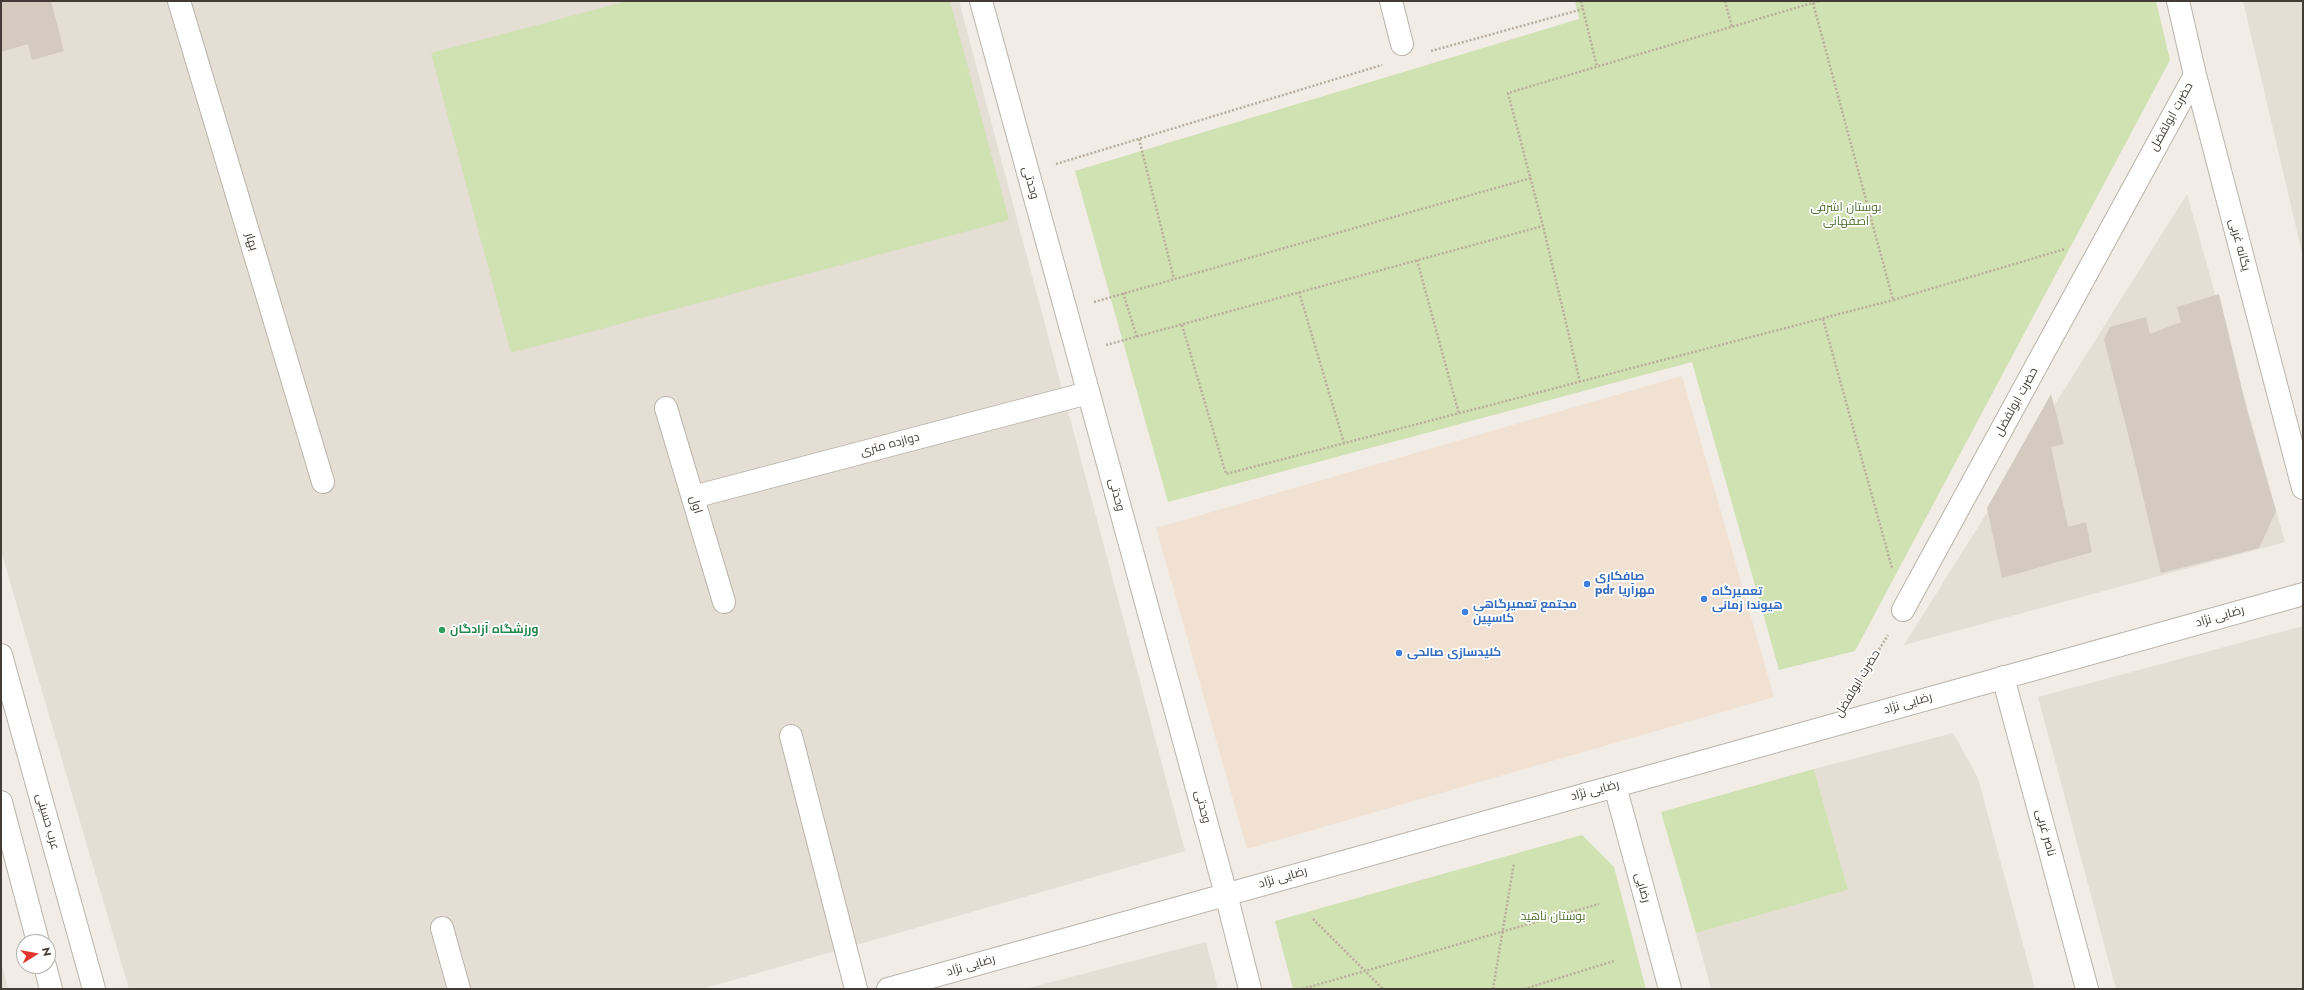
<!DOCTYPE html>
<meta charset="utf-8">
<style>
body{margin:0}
#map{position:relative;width:2304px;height:990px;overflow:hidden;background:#f1ece6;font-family:Jost,sans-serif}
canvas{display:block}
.frame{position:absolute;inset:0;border:2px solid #433c36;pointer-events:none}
.north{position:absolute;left:16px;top:934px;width:40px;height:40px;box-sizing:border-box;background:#fff;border:1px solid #b4b1af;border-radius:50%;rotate:79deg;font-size:11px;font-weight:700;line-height:16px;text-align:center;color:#433c36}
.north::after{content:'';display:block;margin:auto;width:14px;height:18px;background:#e2352b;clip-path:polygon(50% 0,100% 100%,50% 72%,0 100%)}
</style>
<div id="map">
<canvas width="2304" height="990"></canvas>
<div class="frame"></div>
<div class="north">N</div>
</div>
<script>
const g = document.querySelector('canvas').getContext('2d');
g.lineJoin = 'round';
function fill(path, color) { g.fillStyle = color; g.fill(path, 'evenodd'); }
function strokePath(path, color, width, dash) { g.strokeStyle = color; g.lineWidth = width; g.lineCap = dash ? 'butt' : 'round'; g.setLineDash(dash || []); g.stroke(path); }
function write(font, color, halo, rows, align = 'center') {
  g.font = font + ' Jost,Cairo,sans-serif'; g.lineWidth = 3.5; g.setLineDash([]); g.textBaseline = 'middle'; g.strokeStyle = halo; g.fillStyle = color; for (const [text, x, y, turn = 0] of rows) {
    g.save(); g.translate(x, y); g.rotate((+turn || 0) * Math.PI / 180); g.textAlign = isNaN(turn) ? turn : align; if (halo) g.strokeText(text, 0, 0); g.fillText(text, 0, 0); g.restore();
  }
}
fill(new Path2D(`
 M1 1H959L1185 851 702 989H129L1 551Z
 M2243 1H2303V257Z
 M2187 194 2285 542 1904 645Z
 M2303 626V989H2116L2038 697Z
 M1953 733 1978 778 2035 989H1711L1696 933 1848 890 1814 769Z
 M1206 942 1218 989H1025Z
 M1 962 8 989H1Z`), '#e4ded4');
fill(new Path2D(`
 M1682 376 1774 697 1247 849 1156 528Z`), '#f1e1d2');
fill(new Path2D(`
 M628 1H950L1009 220 511 353 431 53Z
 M1575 1H2156L2170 60 1855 651 1779 670 1692 362 1168 502 1075 171 1579 19Z
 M1814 769 1848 890 1696 933 1661 812Z
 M1582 835 1614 867 1646 989H1293L1275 921Z`), '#d0e1b2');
fill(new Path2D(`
 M1 1H51L64 51 32 60 28 44 1 52Z
 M2219 294 2248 414 2276 511 2259 548 2161 573 2132 450 2104 339 2110 327 2146 317 2150 334 2181 322 2177 307Z
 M2051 394 2064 444 2051 447 2068 527 2086 522 2092 552 2002 578 1987 508Z`), '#d4cabf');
const minor = new Path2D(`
 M179 1 323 482
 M981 1 1226 894 1250 989
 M1391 1 1402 44
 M2178 1 2195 75 2303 488
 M666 408 724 602
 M693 497 1088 393
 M1903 610 2195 75
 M1 655 94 989
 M2003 677 2087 989
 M791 736 856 989
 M1615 786 1670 989
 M1 802 38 942
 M442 928 459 989
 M45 966 51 989
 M888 989 2303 594`);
strokePath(minor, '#bbb3a9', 24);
strokePath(new Path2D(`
 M1581 1 1597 67
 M1725 1 1732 27
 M1813 3 1893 300 2065 249
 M1431 51 1583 9
 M1139 139 1174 279
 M1056 164 1382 65
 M1417 260 1459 414
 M1299 292 1344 443
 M1123 293 1137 337
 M1094 302 1531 178
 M1823 319 1892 568
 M1182 325 1226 474 1893 300
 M1106 345 1543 226
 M1580 382 1543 226 1508 93 1819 1
 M1856 687 1888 635
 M1313 919 1383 989
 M1302 989 1599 904
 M1493 989 1514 863
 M1524 989 1614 961`), '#bbad9c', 2.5, [2, 2]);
strokePath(minor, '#fff', 22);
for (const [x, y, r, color] of [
 [1587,584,4,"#3f7fe0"],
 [1704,599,4,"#3f7fe0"],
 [1465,612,4,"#3f7fe0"],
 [442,630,4,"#2e9e5b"],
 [1399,653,4,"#3f7fe0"]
]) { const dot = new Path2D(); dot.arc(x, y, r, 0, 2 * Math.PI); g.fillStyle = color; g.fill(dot); strokePath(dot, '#fff', 1.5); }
write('12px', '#433c36', '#fff', [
 ["حضرت ابولفضل",2172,117,-61],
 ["وحدتی",1030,183,74],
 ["بهار",251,242,73],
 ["یگانه غربی",2239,245,75],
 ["حضرت ابولفضل",2017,402,-61],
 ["دوازده متری",890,445,-15],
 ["وحدتی",1116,495,75],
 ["اول",695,505,73],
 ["رضایی نژاد",2220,617,-16],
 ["حضرت ابولفضل",1858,684,-59],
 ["رضایی نژاد",1908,704,-16],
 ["رضایی نژاد",1595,791,-15],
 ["وحدتی",1202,807,75],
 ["عرب حسینی",47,822,74],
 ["ناصر غربی",2045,833,75],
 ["رضایی نژاد",1283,878,-16],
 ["رضایی",1642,888,75],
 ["رضایی نژاد",971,966,-16]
]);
write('12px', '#4d6e30', '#fff', [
 ["بوستان اشرفی",1846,208],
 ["اصفهانی",1846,222],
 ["بوستان ناهید",1553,917]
]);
write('bold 12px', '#366cbe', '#fff', [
 ["صافکاری",1595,577],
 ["pdr مهرآریا",1595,591],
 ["تعمیرگاه",1712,592],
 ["هیوندا زمانی",1712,606],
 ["مجتمع تعمیرگاهی",1473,605],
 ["کاسپین",1473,619],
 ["کلیدسازى صالحى",1407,653]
], 'left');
write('bold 12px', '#27864d', '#fff', [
 ["ورزشگاه آزادگان",450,630]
], 'left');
</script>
